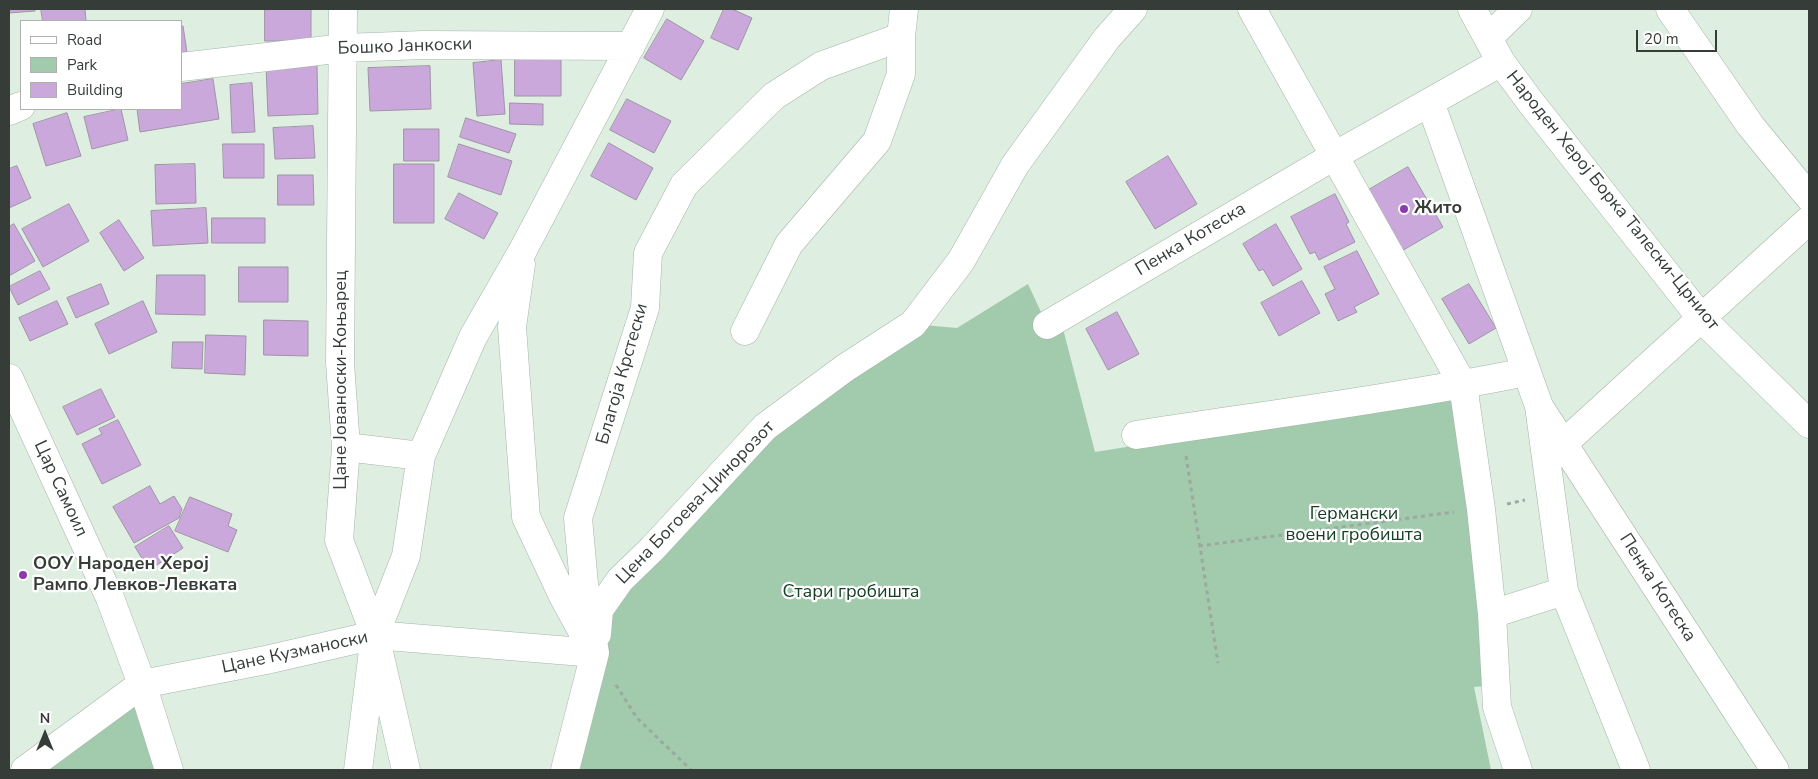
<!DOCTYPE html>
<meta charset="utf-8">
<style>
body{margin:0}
#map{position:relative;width:1818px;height:779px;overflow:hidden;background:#deefe2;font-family:"Nunito Sans",sans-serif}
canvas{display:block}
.frame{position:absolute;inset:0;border:10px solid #363d38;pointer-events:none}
.legend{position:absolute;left:20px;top:20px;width:162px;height:90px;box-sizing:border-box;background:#fff;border:1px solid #afb1af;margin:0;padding:6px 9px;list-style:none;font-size:15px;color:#363d38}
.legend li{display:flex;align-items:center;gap:10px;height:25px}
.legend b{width:25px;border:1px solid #afb1af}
.north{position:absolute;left:20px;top:709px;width:50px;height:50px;-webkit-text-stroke:4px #fff;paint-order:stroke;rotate:0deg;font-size:14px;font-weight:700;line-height:20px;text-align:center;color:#363d38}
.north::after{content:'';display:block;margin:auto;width:18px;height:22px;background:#363d38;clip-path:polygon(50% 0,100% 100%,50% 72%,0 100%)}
.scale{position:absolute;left:1636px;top:30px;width:81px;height:22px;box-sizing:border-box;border:2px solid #363d38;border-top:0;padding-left:6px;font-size:15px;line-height:18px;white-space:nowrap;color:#363d38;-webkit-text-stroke:4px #fff;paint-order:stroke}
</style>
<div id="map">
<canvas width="1818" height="779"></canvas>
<div class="frame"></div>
<ul class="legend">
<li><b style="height:6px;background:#fff"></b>Road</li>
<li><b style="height:14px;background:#a2caac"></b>Park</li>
<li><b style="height:14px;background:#cba8db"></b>Building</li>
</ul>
<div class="north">N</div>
<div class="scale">20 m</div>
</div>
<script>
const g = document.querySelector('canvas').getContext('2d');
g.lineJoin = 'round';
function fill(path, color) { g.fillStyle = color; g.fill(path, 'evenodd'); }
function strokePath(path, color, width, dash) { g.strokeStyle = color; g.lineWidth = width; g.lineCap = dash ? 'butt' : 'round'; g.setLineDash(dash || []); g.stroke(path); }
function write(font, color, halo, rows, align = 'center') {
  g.font = font + ' "Nunito Sans",sans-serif'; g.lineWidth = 4.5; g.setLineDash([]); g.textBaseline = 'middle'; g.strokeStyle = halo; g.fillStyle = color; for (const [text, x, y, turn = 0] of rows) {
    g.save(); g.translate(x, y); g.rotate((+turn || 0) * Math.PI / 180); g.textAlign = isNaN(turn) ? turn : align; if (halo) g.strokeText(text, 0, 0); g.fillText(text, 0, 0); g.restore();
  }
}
fill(new Path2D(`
 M1028 284 1047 325H1062L1095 452 1458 394 1486 686 1474 687 1491 770H565L599 610 699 498 913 324 957 328Z
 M142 684 169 770H25Z`), '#a2caac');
const building = new Path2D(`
 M9 9H35V11L9 13Z
 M41 9H85L86 21H43Z
 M265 9H311V41H265Z
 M724 9H732L752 18 738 50 711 38Z
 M667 19 704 41 681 80 644 58Z
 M181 26H183L188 59 181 60Z
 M515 50H561V96H515Z
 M501 60 505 114 477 116 473 63Z
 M317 64 318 114 268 116 266 66Z
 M430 66 431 109 370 111 368 68Z
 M213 79 219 119 140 132 137 109H181V84Z
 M252 83 255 132 232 133 230 85Z
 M627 99 671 121 654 153 610 130Z
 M510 103 543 104V125L510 124Z
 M121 109 128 140 92 149 84 117Z
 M67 113 81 156 46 166 33 124Z
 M466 118 516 134 509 153 460 137Z
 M313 126 315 158 275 159 273 128Z
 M404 129H439V161H404Z
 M609 143 653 168 636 200 591 176Z
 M223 144H264V178H224Z
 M459 144 512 161 501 195 448 177Z
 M1168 156 1197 204 1155 229 1126 182Z
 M195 164 196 203 156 204 155 165Z
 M394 164H434V223H394Z
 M17 166 31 198 9 208V169Z
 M1408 167 1443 227 1400 252 1365 192Z
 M278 175H313L314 205H278Z
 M459 193 498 213 484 239 445 219Z
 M1335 194 1349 222 1346 224 1355 242 1319 260 1315 252 1310 254 1291 217Z
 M69 204 89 241 43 267 22 229Z
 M206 208 208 243 153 246 151 211Z
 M212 218H265V243H212Z
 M119 220 144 258 124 271 100 233Z
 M14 224 35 261 9 276V227Z
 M1276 224 1302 269 1273 286 1263 269 1259 271 1243 244Z
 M1357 251 1379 294 1354 307 1357 312 1338 321 1325 294 1335 289 1324 267Z
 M239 267H288V302H239Z
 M40 271 50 289 18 305 9 287Z
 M157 275H205V315L156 314Z
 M1302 281 1320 313 1279 336 1261 303Z
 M101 284 109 304 76 318 67 298Z
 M1469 284 1496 328 1469 344 1442 299Z
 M57 301 68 324 30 341 19 318Z
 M143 301 157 332 109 354 95 324Z
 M1117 312 1139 354 1108 370 1086 329Z
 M264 320 308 321V356L264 355Z
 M206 335 246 336 245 375 205 373Z
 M173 342H203L202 369 172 368Z
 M101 389 115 417 77 435 63 407Z
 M118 420 141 465 102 484 82 444 102 434 99 429Z
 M150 486 160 504 174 496 182 509 179 518 134 543 113 507Z
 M190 497 232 514 228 526 237 530 228 552 175 531Z
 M169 526 183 548 149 570 135 547Z`);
fill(building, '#cba8db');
strokePath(building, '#9e94a3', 1);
const minor = new Path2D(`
 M343 9 340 363 346 447 339 540 375 635 406 770
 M1252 9 1463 385 1481 509 1492 614 1497 707 1518 770
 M1472 9 1501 62 1532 104 1702 319 1809 424
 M1670 9 1750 125 1809 197
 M1488 38 1518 9
 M181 67 344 48 423 45 631 46
 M1430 102 1539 406 1564 591 1636 770
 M9 111 21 106
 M521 264 512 327 526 517 563 596 586 638
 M1047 325 1336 155 1501 62
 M745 331 789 244 877 141 901 74V37L904 9
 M1542 411 1775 770
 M1136 435C1266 415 1397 398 1526 372
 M1547 446 1564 443 1809 220
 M346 447 421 456
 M1492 614 1564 591
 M597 634 599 610 620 580 652 549 765 427 845 368 913 324 961 261 1015 165 1107 38 1133 9
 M25 770 142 684 266 660 375 635 595 653
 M358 770 375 635 406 556 421 456 473 337 523 250 650 9
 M565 770 595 653 584 584 578 518 645 308 648 253 684 185 774 96 821 66 901 37`);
const tertiary = new Path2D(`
 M9 378 110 598 142 684 169 770`);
strokePath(minor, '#a5b5a8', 29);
strokePath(tertiary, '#a5b5a8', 29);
strokePath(new Path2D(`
 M1186 456 1218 663
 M1507 504 1525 500
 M1199 546 1454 512
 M616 685 637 718 691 770`), '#9ca99f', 3, [4, 4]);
strokePath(minor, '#fff', 28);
strokePath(tertiary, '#fff', 28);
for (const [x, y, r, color] of [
 [1404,209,5,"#8a3aaa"],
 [23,575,5,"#8a3aaa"]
]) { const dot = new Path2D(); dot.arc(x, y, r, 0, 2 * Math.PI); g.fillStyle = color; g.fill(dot); strokePath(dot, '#fff', 2); }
write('18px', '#363d38', '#fff', [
 ["Бошко Јанкоски",405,47,-2],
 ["Народен Херој Борка Талески-Црниот",1612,201,51],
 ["Пенка Котеска",1191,240,-31],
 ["Благоја Крстески",623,374,-74],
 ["Цане Јованоски-Коњарец",342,380,-90],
 ["Цар Самоил",60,489,65],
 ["Цена Богоева-Џинорозот",696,503,-46],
 ["Пенка Котеска",1657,588,57],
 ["Цане Кузманоски",295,653,-12]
]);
write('bold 18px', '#363d38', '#fff', [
 ["Жито",1414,209],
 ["ООУ Народен Херој",33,565],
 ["Рампо Левков-Левката",33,586]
], 'left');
write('18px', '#164025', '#fff', [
 ["Германски",1354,515],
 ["воени гробишта",1354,536],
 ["Стари гробишта",851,593]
]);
</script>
